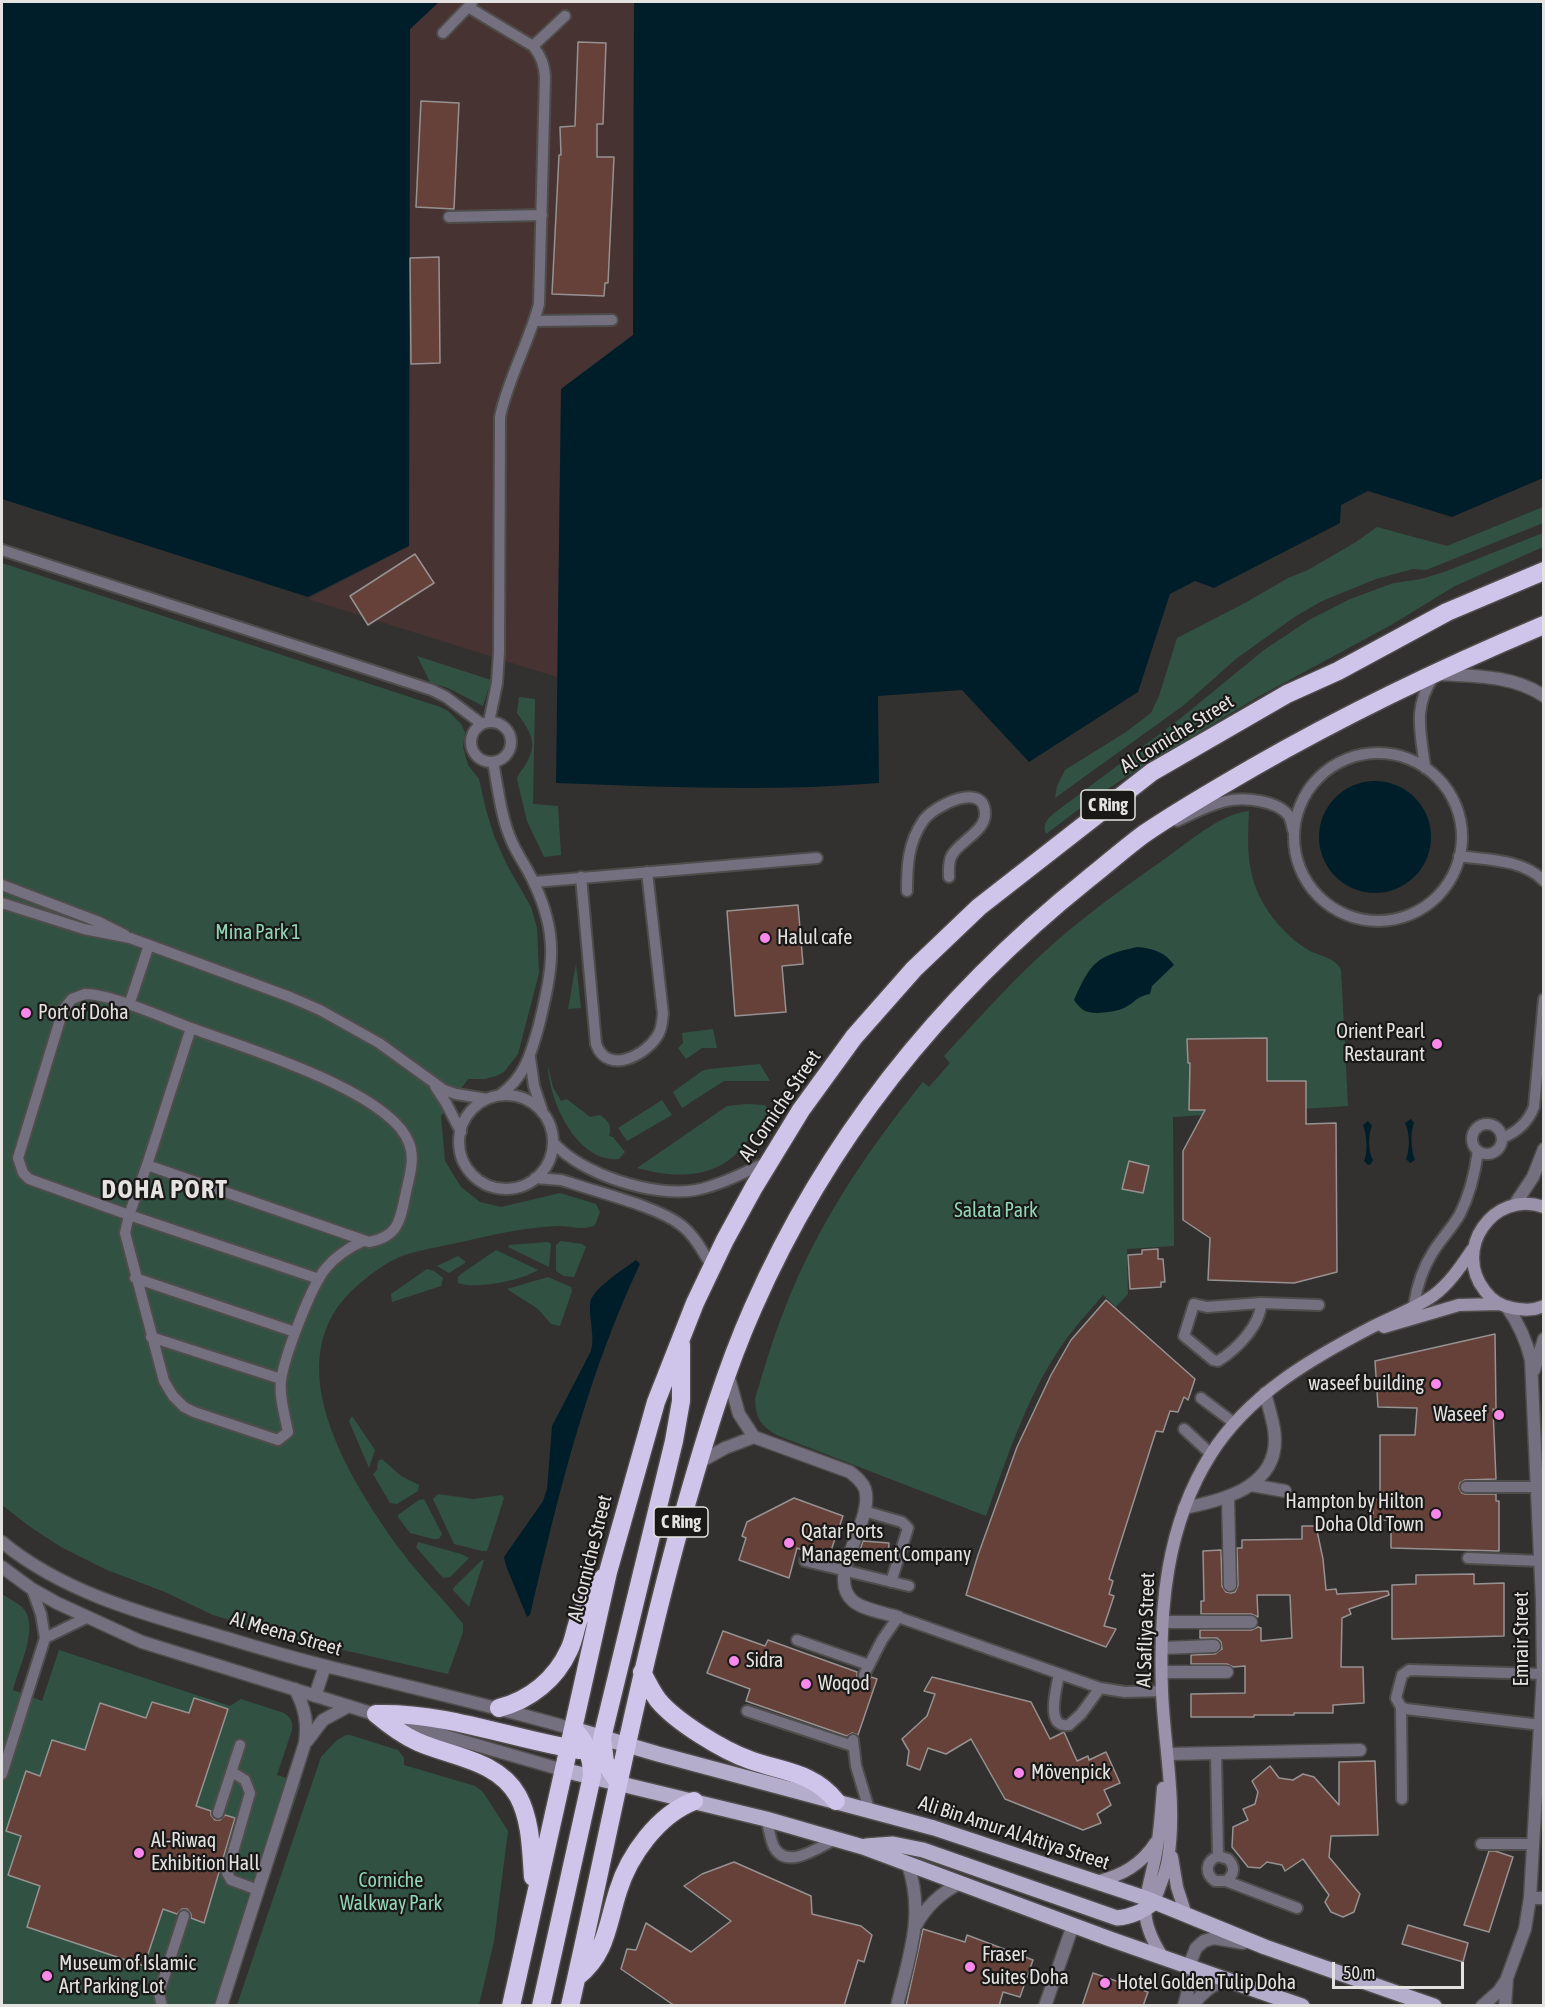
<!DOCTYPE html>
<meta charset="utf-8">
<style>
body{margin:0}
#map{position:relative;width:1545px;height:2007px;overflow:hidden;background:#33312f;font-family:"Asap Condensed",sans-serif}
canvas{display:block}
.frame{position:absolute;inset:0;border:3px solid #e4e3e1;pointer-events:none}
.scale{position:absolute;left:1332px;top:1962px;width:132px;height:27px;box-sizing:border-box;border:3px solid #e4e3e1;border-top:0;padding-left:8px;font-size:18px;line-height:21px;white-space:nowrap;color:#e4e3e1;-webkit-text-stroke:4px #1a1918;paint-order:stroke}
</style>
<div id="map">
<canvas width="1545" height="2007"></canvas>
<div class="frame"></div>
<div class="scale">50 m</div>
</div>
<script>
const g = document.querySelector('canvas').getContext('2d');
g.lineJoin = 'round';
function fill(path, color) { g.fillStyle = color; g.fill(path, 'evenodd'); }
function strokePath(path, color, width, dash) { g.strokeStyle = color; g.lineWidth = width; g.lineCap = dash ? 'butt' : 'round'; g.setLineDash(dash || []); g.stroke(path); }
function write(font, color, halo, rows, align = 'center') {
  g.font = font + ' "Asap Condensed",sans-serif'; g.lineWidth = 4.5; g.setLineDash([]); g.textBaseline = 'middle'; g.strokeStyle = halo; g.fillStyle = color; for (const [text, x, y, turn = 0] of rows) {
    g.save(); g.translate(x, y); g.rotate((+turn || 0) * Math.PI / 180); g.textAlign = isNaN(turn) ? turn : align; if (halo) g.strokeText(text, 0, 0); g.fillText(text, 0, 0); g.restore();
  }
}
fill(new Path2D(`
 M439 2H634L633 335 561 390 557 677 308 599 409 546 410 29Z`), '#483333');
fill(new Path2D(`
 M1543 507V523L1426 570 1413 569 1376 579 1322 601 1296 616 1237 658 1184 705 1055 798 1057 786 1065 770 1126 732 1151 713 1159 696 1177 638 1245 603 1288 578 1308 570 1356 542 1377 527 1447 546Z
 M1543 533V547L1455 586 1391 625 1256 698 1138 769 1091 800 1046 834C1042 825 1047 819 1053 814L1181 718 1264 650 1309 620 1348 600 1377 589 1394 583 1421 579 1444 572Z
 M2 563 440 707 448 711 461 724 465 732 463 747 468 765 479 779 486 810 494 836 507 865 531 907 537 928 539 973 518 1054 504 1072 496 1076 485 1079H468L441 1116 445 1161 461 1187 480 1202 501 1207 560 1193 596 1204 600 1212 595 1225C585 1231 571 1226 559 1226 529 1227 500 1233 470 1240 449 1245 428 1248 408 1254 390 1259 372 1273 358 1285 271 1359 350 1480 401 1551 420 1577 444 1599 463 1624V1632L448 1674 282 1636 213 1615 165 1592 107 1570 61 1547 29 1526 2 1505Z
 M417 656 491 680 483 706 448 688 430 682Z
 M519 697 535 699 533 804 558 806 561 855 544 857 527 821 517 779C519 772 524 768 527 762 539 741 528 729 517 713Z
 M1249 811C1248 831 1247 852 1251 871 1257 903 1282 935 1310 951 1320 956 1336 958 1341 970L1348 1106 1173 1117 1174 1246 1127 1249 1128 1294 1116 1307 1103 1295C1092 1308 1080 1321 1070 1334 1030 1386 1008 1455 986 1516L779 1436C761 1426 756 1420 755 1399 764 1369 773 1338 785 1308 817 1225 867 1151 923 1082L929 1087 950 1063 944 1056C981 1016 1018 974 1060 938 1096 907 1135 880 1173 853 1193 838 1224 813 1249 811Z
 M576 964 581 1008 568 1009Z
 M713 1029 717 1048H702L686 1059 678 1048 683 1043 682 1033Z
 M760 1064 770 1081H724L682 1108 673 1092 702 1071 709 1069Z
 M548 1066 553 1087 561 1101 567 1099 590 1117 600 1115C609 1121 612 1126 609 1136L613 1137 625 1152 619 1159C577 1163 549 1101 548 1066Z
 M662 1100 672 1115 627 1141 618 1128Z
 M746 1104 765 1105 769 1111C758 1125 748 1143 735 1155 708 1180 669 1177 637 1168L727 1106Z
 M561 1241 582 1244 586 1247 574 1277 564 1276 556 1271V1245Z
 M548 1242 551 1244 549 1267 508 1247 509 1245Z
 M496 1250 538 1270C522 1280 476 1290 458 1283V1277L461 1274Z
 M458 1256 465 1261V1263L449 1273 437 1266Z
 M427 1269 434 1271 443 1278 441 1286 392 1302 391 1294Z
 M548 1277 571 1287 572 1291 560 1326 551 1324 538 1309 507 1289Z
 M352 1416 375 1450 369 1468 349 1421Z
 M382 1459 401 1476 419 1485 418 1491 397 1504 390 1503 373 1474 377 1470 378 1461Z
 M438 1494 473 1499 502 1495 504 1498 487 1551H482L454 1544 433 1499Z
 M424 1499 442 1534 439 1539H433L410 1533 398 1517V1515L419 1500Z
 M418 1542 461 1554 469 1558 450 1577 443 1578 416 1547Z
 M482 1560H484L469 1607 453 1590V1588Z
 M2 1594C8 1598 16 1602 22 1607 41 1626 18 1668 13 1690L42 1701 59 1650 230 1706 241 1699 284 1713C291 1718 293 1721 292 1730L277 1775 301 1783 228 2001 231 2005H2Z
 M346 1735H350L398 1750 404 1758V1765L475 1786 483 1792 508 1831 494 1941 479 2005H237L321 1757 337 1740Z`), '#315243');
fill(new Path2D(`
 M2 2H439L410 29 409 546 308 597 2 499Z
 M634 2H1543V478L1452 517 1368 491 1341 505 1340 523 1214 588 1195 581 1170 594 1138 692 1029 762 962 690 878 696 879 783C771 792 663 787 556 783L561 389 633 335Z
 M1319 837a56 56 0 1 1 112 0a56 56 0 1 1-112 0Z
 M1137 947C1152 948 1165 952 1174 965L1152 986 1150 994C1135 997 1135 1003 1124 1008 1115 1012 1094 1015 1085 1011 1081 1009 1077 1004 1074 1000 1091 962 1096 956 1137 947Z
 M1411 1119 1414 1123C1410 1133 1411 1150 1415 1160L1410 1163 1406 1159C1410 1150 1410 1133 1405 1123Z
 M1368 1121 1372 1126C1368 1134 1368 1152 1373 1160L1371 1164 1368 1165 1364 1161C1368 1152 1367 1135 1363 1125Z
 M636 1260 640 1264C587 1376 558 1495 530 1615L527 1617 506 1566 504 1557 543 1501 547 1489 552 1426 591 1351C595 1335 589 1320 590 1304 590 1290 624 1269 636 1260Z`), '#001e29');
const building = new Path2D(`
 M578 42 606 43 603 124H597V157H614L608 283H605L604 296 552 294 559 155H561L560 127 575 126Z
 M421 101 459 103 454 209 416 207Z
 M439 257 440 363 411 364 410 258Z
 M415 554 434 583 368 625 350 596Z
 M798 905 803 964 782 966 786 1012 735 1016 727 911Z
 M1267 1038V1081H1306V1124L1336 1123 1337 1272 1294 1283 1208 1280 1210 1238 1183 1220V1151L1205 1110H1189L1190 1063H1188L1187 1039Z
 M1129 1161 1149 1166 1143 1193 1122 1189Z
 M1158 1249V1259H1163L1165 1282H1161V1287L1130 1289 1128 1255 1142 1254V1250Z
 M1106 1300 1195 1379 1188 1400 1184 1397 1178 1412 1170 1411 1163 1432 1156 1431 1109 1579 1113 1581 1109 1594 1114 1596 1104 1626 1116 1629 1106 1647 966 1595 978 1555 1017 1447 1051 1375 1071 1340Z
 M1495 1334 1496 1410 1493 1409 1496 1479 1465 1480 1460 1483 1459 1488 1462 1493 1465 1494H1496V1501H1499V1551L1391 1548V1520H1373V1499H1380V1435H1415L1417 1408 1378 1407 1375 1361Z
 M794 1498 843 1516 828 1559 797 1548 789 1578 739 1560 746 1538 742 1536 747 1522Z
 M1302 1526H1316L1323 1559 1326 1590 1336 1589 1337 1594 1388 1591 1389 1595 1349 1609 1351 1614 1342 1618 1341 1667H1363L1364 1703 1333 1705V1713H1294V1715H1254V1717H1191V1694L1245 1693V1666L1233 1667 1227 1664H1191V1655L1215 1654 1222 1649 1221 1642 1217 1638H1200V1630H1251L1258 1627 1261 1628V1641L1292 1638 1290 1595H1257L1258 1617 1251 1614H1201V1601H1204L1203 1551 1221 1550 1222 1586 1226 1592 1231 1593 1235 1592 1238 1585 1237 1548H1242V1540L1302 1539Z
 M863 1541 889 1543 888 1561 857 1559Z
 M1474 1574V1584L1504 1583V1636L1392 1639V1585L1416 1584V1575Z
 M723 1631 765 1646 768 1640 857 1672V1679L861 1682H868L871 1677 877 1679 858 1735 852 1733 847 1736 746 1701 750 1689 707 1673Z
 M932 1677 1031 1702 1050 1739 1064 1732 1077 1761 1088 1756 1089 1760 1106 1752 1120 1783 1104 1790 1111 1805 1097 1814 1101 1823 1083 1830 1005 1799 971 1739 946 1754 928 1748 920 1770 907 1765 909 1751 902 1739 927 1716 935 1694 924 1691Z
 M194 1698 228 1709 196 1806 211 1811V1815L215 1820H220L225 1815 235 1818 204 1923 191 1918V1914L187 1909H182L177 1914 163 1909 144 1966 27 1927 40 1886 8 1875 21 1836 6 1831 26 1771 40 1776 52 1740 85 1750 100 1703 146 1718 152 1702 189 1713Z
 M1375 1761 1378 1835 1331 1836 1329 1857 1360 1894 1354 1912 1343 1917 1331 1912 1325 1902 1329 1895 1303 1859 1285 1871 1282 1865 1267 1862 1260 1868 1248 1867 1232 1847 1233 1827 1248 1820 1243 1809 1255 1804 1258 1792 1252 1781 1270 1766 1279 1778 1293 1780 1303 1774 1314 1777 1339 1805V1762Z
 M1489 1851H1495L1513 1857 1489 1932 1464 1925Z
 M734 1862 811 1896 812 1914 861 1926 872 1935 864 1962 858 1960 844 2006H675L621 1969 627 1949 636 1950 646 1923 691 1952 731 1921 684 1886 702 1874Z
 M1408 1925 1468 1943 1463 1962 1402 1944Z
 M923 1929 965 1942 967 1935 1033 1960 1020 1997 1003 1992 999 2006H906Z
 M1093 1973 1148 1992 1143 2006H1082Z`);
fill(building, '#654139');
strokePath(building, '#969292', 1.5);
const lane = new Path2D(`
 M468 7 533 46C541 56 544 64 545 77L539 304C529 343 508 378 500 417L499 653 497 683 489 722
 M443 33 472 3
 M533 46 565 16
 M449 217 542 215
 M535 321 612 320
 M2 550 432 690 446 697 482 724
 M471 742a20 20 0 1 1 40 0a20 20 0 1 1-40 0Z
 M1294 837a84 84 0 1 1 168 0a84 84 0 1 1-168 0Z
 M493 762C498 788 501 818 512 842 518 856 528 869 534 883 560 937 552 970 539 1025 531 1054 525 1077 500 1095
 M1425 768C1421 732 1412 708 1434 676
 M1177 821C1192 814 1209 805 1226 801 1244 797 1277 800 1289 816 1291 820 1292 826 1293 830
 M1459 856C1487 860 1523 859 1544 881
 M581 877 596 1044C607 1076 648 1055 659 1033 662 1027 662 1020 663 1014L647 872
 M534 882 817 858
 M2 885 99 922 125 935
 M907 891C907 865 908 843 923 821 934 805 984 781 985 813 986 831 960 841 952 855 948 861 949 870 949 877
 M2 903 84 929 130 938 290 997 320 1010 379 1043 444 1090 456 1094 487 1099
 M85 994C111 994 164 1018 191 1028L147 1165 129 1215 29 1179 23 1173 18 1158 63 1010 72 999Z
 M129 1005 149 945
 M530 1058 534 1086 542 1110
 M435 1086 446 1103 461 1132
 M459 1142a47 47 0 1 1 94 0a47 47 0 1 1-94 0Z
 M1472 1139a15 15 0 1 1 30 0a15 15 0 1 1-30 0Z
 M1502 1138C1518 1132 1528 1122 1534 1107L1544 999
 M553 1142C580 1174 655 1198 696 1190 721 1185 745 1172 769 1161
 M147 1165 369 1242C397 1237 400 1222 405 1197 408 1180 416 1160 409 1143 390 1091 242 1047 191 1028
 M535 1178 561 1180 571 1183C600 1193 658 1207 681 1225 695 1236 703 1252 712 1267
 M135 1278 295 1332
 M319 1279 129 1215 125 1233 164 1381 173 1396 184 1407 194 1412 278 1440 288 1432C285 1416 279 1397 281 1381 284 1357 311 1286 326 1268 336 1256 348 1248 363 1241
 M1261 1303C1261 1325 1236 1350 1218 1361L1213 1360 1184 1336 1194 1304 1207 1307 1261 1303 1319 1305
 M1414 1305C1417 1286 1422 1269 1433 1252 1441 1239 1452 1228 1460 1214 1470 1194 1475 1173 1478 1151
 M151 1337 281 1379
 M1201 1398 1234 1423
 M1184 1429 1211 1454
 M1466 1487H1536
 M864 1511 902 1522 908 1528 891 1582
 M1468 1558 1540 1561
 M805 1561 909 1586
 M45 1638 86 1618
 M797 1640 869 1665
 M1059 1674C1057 1687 1044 1729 1069 1725L1081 1714 1100 1688
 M864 1675 882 1640 898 1617 1100 1688 1125 1692 1162 1691
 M1401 1707 1402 1799
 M747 1711 853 1746
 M1541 1725 1406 1709 1401 1707 1396 1698 1402 1675 1409 1670 1543 1674
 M853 1740 856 1766 869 1809
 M1216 1753 1218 1856
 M232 1772 245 1780 250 1793 227 1873 231 1880 258 1890
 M2 1774 45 1638 41 1614 32 1589
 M218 1813 240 1745
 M766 1819C769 1828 770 1839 774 1847 787 1871 819 1847 836 1839
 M1481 1844H1533
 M1226 1881C1234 1875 1236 1867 1228 1859L1218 1856C1206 1861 1204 1873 1215 1881H1226L1297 1908
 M162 2006 159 1993 184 1916`);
const street = new Path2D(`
 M1438 674C1473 676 1513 675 1544 696
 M1515 1204 1533 1177 1544 1149
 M1534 1370 1544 1339
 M728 1375 739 1414 754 1437 850 1472C856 1477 862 1481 865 1489 875 1521 824 1576 853 1601 864 1610 885 1613 898 1617
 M698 1463 725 1448 754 1437
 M1251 1485 1285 1491
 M1228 1498 1230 1585
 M1184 1508C1226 1500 1283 1485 1274 1429 1272 1417 1268 1405 1265 1393
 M2 1542C61 1591 140 1613 213 1634 250 1645 288 1657 326 1666 408 1687 491 1705 573 1729
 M2 1567 32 1589 57 1603 142 1642 445 1736 563 1770
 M1163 1622H1251
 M1163 1648 1214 1646
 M1162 1672H1227
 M315 1696 325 1666
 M307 1741 323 1720 349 1706
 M1168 1754 1360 1750
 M1530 1898H1544
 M916 1925C927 1905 941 1893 960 1883
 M221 2006 305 1743C308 1723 305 1708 295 1689
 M897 2006C909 1956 925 1915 908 1865
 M1045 2006 1073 1925
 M1184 2006 1190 1983 1189 1966 1196 1948 1204 1941 1214 1938 1243 1943
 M1192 2006C1202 1993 1212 1984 1228 1979
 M1482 2006 1499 1991 1507 1979
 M1505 2006 1507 1978 1525 1929 1530 1898 1543 1674 1542 1600 1531 1360C1526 1339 1519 1324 1507 1307`);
const secondary = new Path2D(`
 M1544 1207C1493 1189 1452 1250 1485 1291 1491 1299 1501 1306 1512 1308 1523 1310 1533 1311 1544 1306
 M1384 1327 1459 1305 1500 1304
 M1172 1857 1177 1887 1186 1915
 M1096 1882C1123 1875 1141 1865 1156 1842
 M1154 1902C1159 1888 1166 1873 1168 1859 1177 1804 1164 1745 1162 1691 1159 1609 1166 1525 1211 1454 1249 1394 1312 1358 1374 1326 1392 1317 1418 1307 1434 1295 1450 1283 1461 1266 1472 1250
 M1162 1956C1136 1915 1146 1901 1155 1858 1160 1835 1161 1811 1163 1788`);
const primary = new Path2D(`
 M573 1729 658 1754 934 1828 1145 1898 1265 1947 1434 2006
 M563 1770 766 1819 863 1847 1110 1939 1302 2006
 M866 1846 893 1844 923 1850 1117 1918C1130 1917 1145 1911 1154 1902`);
const highway = new Path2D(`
 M642 1672C647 1682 652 1692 658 1700 676 1722 724 1751 750 1760 783 1772 813 1772 836 1801
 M499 1708C530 1700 556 1679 569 1650 574 1640 575 1629 579 1619 585 1604 593 1591 603 1578
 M376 1714C389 1725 402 1735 418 1742 452 1757 498 1760 518 1796 531 1820 531 1850 533 1877
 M376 1714C447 1712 511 1739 580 1750
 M618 1782 605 1762 602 1738 674 1441 681 1401V1345
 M577 1977C607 1953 607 1925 618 1891 629 1855 658 1815 694 1801
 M511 2006 608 1572 656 1402 695 1303 725 1240 754 1187 801 1110 854 1037 914 969 979 907 1152 772 1287 694 1338 671 1447 612 1544 571
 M541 2006 592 1776C592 1757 587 1742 573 1729
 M570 2006C608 1838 639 1670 686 1505 705 1439 725 1371 753 1308 828 1137 942 996 1088 879 1107 864 1125 848 1144 834 1179 810 1216 789 1252 768 1346 714 1444 667 1544 625`);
strokePath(lane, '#4f4d4b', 14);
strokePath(street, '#4f4d4b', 15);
strokePath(secondary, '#4f4d4b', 15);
strokePath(primary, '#4f4d4b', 18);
strokePath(highway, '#4f4d4b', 21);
strokePath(lane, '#74707f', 10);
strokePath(street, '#74707f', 12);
strokePath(secondary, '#9992aa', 12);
strokePath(primary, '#b5adcc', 15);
strokePath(highway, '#cfc5ea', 18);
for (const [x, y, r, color] of [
 [765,938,6,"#f888ea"],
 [26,1013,6,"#f888ea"],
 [1437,1044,6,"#f888ea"],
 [1436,1384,6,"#f888ea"],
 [1499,1415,6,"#f888ea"],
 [1436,1514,6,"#f888ea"],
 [789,1543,6,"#f888ea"],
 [734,1661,6,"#f888ea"],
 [806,1684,6,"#f888ea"],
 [1019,1773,6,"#f888ea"],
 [139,1853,6,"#f888ea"],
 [970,1967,6,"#f888ea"],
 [47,1976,6,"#f888ea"],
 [1105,1983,6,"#f888ea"]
]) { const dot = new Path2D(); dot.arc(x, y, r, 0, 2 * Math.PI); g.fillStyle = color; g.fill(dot); strokePath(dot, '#1a1918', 2); }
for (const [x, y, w] of [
 [1108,805,54],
 [681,1522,54]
]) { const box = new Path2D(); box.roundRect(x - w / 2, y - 15, w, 30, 4.5); g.fillStyle = '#1a1918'; g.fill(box); strokePath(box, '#e4e3e1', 1.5); }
write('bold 18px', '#e4e3e1', null, [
 ["C Ring",1108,805],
 ["C Ring",681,1522]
]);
write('20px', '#e4e3e1', '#1a1918', [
 ["Al Corniche Street",1177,734,-32],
 ["Al Corniche Street",780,1106,-56],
 ["Al Corniche Street",590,1558,-76],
 ["Al Safliya Street",1146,1630,-88],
 ["Al Meena Street",286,1634,16],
 ["Emrair Street",1522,1639,-90],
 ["Ali Bin Amur Al Attiya Street",1014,1833,18]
]);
write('20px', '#92d6b6', '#1a1918', [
 ["Mina Park 1",258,933],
 ["Salata Park",996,1211],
 ["Corniche",391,1881],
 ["Walkway Park",391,1904]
]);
write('20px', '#e4e3e1', '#1a1918', [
 ["Halul cafe",777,938],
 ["Port of Doha",38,1013],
 ["Orient Pearl",1425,1032,"right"],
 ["Restaurant",1425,1055,"right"],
 ["waseef building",1424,1384,"right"],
 ["Waseef",1487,1415,"right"],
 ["Hampton by Hilton",1424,1502,"right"],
 ["Doha Old Town",1424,1525,"right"],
 ["Qatar Ports",801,1532],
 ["Management Company",801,1555],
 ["Sidra",746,1661],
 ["Woqod",818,1684],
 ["Mövenpick",1031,1773],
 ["Al-Riwaq",151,1841],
 ["Exhibition Hall",151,1864],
 ["Fraser",982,1955],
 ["Suites Doha",982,1978],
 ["Museum of Islamic",59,1964],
 ["Art Parking Lot",59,1987],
 ["Hotel Golden Tulip Doha",1117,1983]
], 'left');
g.letterSpacing = '1.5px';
write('bold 26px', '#e4e3e1', '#1a1918', [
 ["DOHA PORT",165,1190]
]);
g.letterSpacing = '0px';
</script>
